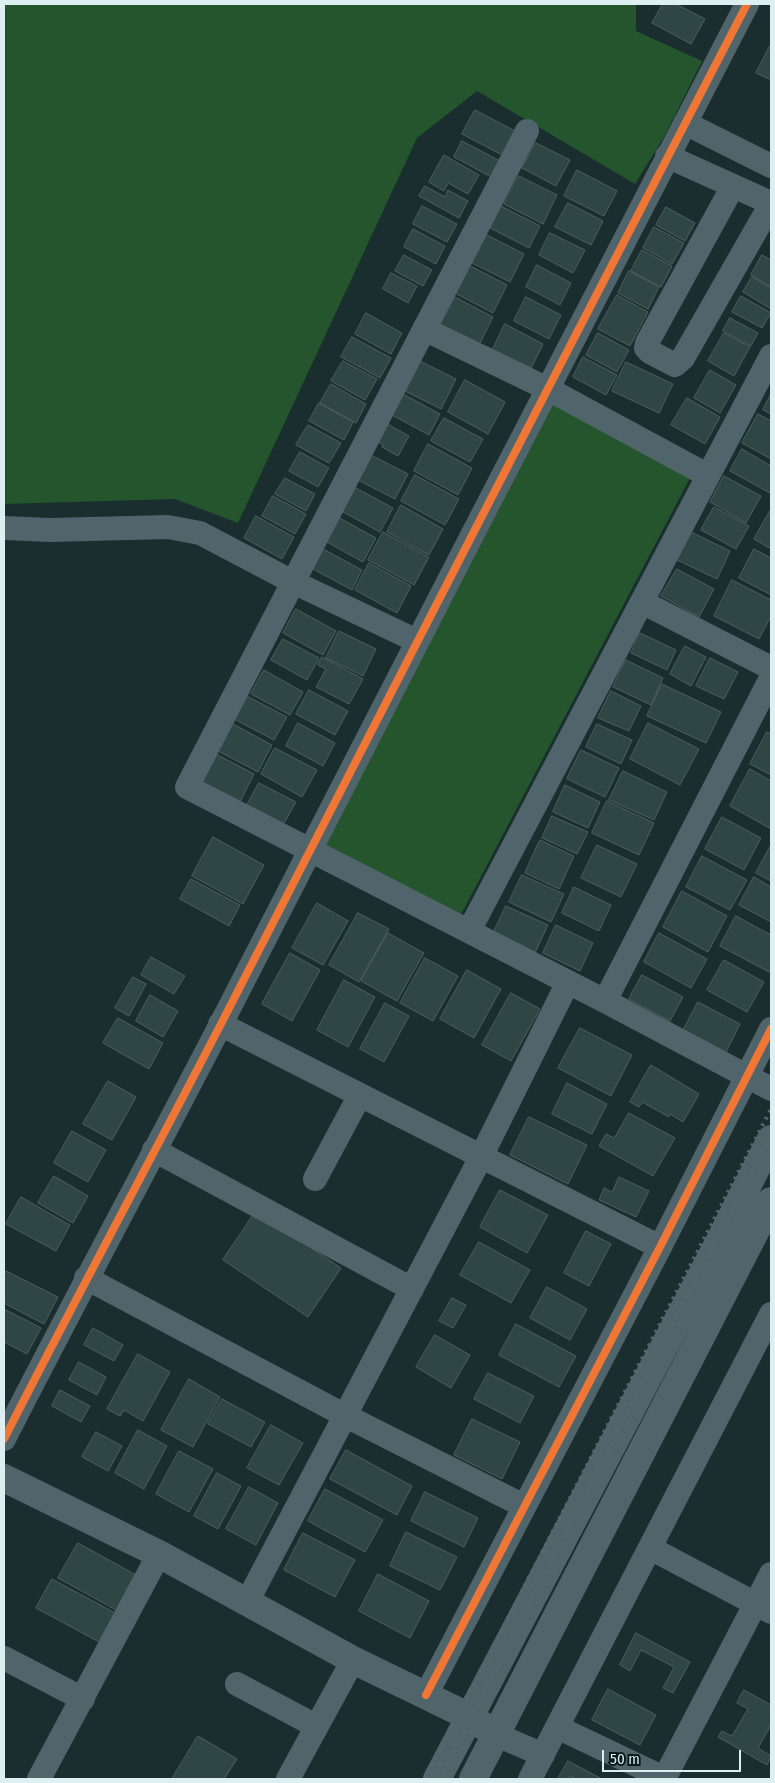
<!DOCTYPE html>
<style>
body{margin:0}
#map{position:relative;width:775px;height:1783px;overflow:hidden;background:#1a2d2f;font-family:"Fira Sans Condensed",sans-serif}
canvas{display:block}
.frame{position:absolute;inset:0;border:5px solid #ddeff1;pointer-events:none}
.scale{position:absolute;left:602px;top:1750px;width:139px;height:22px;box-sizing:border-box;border:2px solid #ddeff1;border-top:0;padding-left:6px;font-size:15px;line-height:18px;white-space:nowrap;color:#ddeff1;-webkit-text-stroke:4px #0b191a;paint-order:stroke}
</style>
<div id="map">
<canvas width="775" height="1783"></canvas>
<div class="frame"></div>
<div class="scale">50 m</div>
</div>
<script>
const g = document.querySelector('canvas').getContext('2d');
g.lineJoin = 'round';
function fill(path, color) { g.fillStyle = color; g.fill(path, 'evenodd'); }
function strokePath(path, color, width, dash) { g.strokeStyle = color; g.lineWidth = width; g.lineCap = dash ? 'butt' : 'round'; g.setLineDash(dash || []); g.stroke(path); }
fill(new Path2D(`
 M4 4H636V31L702 61 664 137 635 184 477 91 417 138 238 523 175 499 4 504Z
 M551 399 692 474 454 928 319 859Z`), '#24552c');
const building = new Path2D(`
 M663 4H676L705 19 691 44 652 23Z
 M770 46H771V80L756 73Z
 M475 110 517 132 504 156 462 134Z
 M462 141 502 162 493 178 454 157Z
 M536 143 570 160 556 186 522 168Z
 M444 155 479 175 468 194 448 183 444 191 429 182Z
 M577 170 617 191 604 216 564 196Z
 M519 176 557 195 543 224 504 204Z
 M425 186 445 197 448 190 468 201 459 218 419 196Z
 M568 203 603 221 591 245 555 227Z
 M422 206 457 224 447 242 413 224Z
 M501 206 540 226 529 248 490 228Z
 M666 207 695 223 685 241 656 225Z
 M654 227 684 243 672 264 643 248Z
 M413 229 445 246 436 264 404 247Z
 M550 233 585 250 573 273 539 255Z
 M487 235 524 254 510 282 472 263Z
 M642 250 672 266 661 287 631 271Z
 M404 255 432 270 423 286 395 271Z
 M762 255 771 260V287L751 275Z
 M467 264 507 285 493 313 453 292Z
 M537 265 571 283 560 305 526 287Z
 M629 271 659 287 648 309 618 293Z
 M391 273 417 286 408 303 383 289Z
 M752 277 771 288V309L743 292Z
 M617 295 648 312 630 346 598 329Z
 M741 296 771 313 762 328 732 312Z
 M455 297 493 317 478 347 439 327Z
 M526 297 561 315 549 339 514 321Z
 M366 313 402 333 391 354 355 334Z
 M730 318 758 333 751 346 723 331Z
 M505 324 543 344 528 375 490 355Z
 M598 333 629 350 617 372 586 355Z
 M724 333 750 347 734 376 708 361Z
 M352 337 391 358 380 378 341 357Z
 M583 357 617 375 606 395 573 377Z
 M343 361 377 379 365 400 331 381Z
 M420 361 456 379 441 409 405 391Z
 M626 362 673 384 659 413 612 391Z
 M710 370 736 385 720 413 694 398Z
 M465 380 505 402 488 434 448 412Z
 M331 384 366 404 356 423 320 403Z
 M403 394 440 414 429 435 392 415Z
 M771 394V414L763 410Z
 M687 398 720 417 705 444 671 425Z
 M319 403 353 422 344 440 309 421Z
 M758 414 771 421V459L742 443Z
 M444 418 483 439 470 462 431 441Z
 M382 421 409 436 398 456 382 447 383 445 372 438Z
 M308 425 341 443 329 463 296 445Z
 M428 444 472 468 458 495 414 471Z
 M742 449 771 466V490L770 493 730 471Z
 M300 452 329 468 318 487 289 471Z
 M369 454 408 474 395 499 356 479Z
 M415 475 459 499 445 525 401 501Z
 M724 476 761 496 746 523 710 502Z
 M285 478 315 494 306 511 275 494Z
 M356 488 393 508 380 532 343 512Z
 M273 496 306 514 295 534 262 516Z
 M401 505 443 529 429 555 387 532Z
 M714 507 749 526 736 549 701 530Z
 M770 511 771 512V549L754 539Z
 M256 516 294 537 282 559 244 538Z
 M338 517 376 538 363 562 325 541Z
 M383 532 429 557 414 585 368 560Z
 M691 532 730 551 717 579 677 560Z
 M323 549 362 570 352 590 313 569Z
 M754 549 771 558V595L739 578Z
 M369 563 411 586 397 613 355 590Z
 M677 569 714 589 699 617 661 596Z
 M732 580 771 600V616L759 639 714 616Z
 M296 609 336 631 323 655 283 633Z
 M339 631 376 649 363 676 326 658Z
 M640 633 676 650 667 670 631 653Z
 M283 639 319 658 307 680 271 660Z
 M685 646 706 657 691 686 670 674Z
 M322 657 363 679 349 704 316 687 326 669 318 665Z
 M710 658 738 672 724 699 696 686Z
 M626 660 663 678 651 705 613 687Z
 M264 670 303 692 290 715 251 694Z
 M662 684 721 712 706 743 647 716Z
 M309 690 348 711 335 735 296 714Z
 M611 691 641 706 629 731 598 718Z
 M247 696 287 717 274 740 234 719Z
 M231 723 272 745 258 772 216 750Z
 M298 723 335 743 323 766 286 746Z
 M648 723 699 749 680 785 630 759Z
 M597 724 632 740 621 764 586 747Z
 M767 732 771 734V775L750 764Z
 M275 748 317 770 302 797 261 774Z
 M581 750 619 768 605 797 567 779Z
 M212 752 254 774 240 802 197 779Z
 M750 769 771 781V829L730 806Z
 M623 771 667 792 654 820 609 800Z
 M259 783 296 802 283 825 247 805Z
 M565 785 600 802 588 828 553 812Z
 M607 801 654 823 639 855 592 833Z
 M552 816 588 832 577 854 542 838Z
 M722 817 761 838 744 870 705 849Z
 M213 837 264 865 243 904 192 876Z
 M540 840 574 856 559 889 525 873Z
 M597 845 637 864 621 897 581 878Z
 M771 845V881L756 873Z
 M702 856 747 880 730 910 686 887Z
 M522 875 564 894 551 922 509 902Z
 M754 877 771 887V922L739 905Z
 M191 879 240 905 229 926 180 899Z
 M574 887 611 905 599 931 562 913Z
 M682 891 727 916 708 952 663 927Z
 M317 903 348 921 323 965 292 948Z
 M506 906 548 925 533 957 491 938Z
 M358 913 389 929 359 982 329 965Z
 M736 916 771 935V968L769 972 720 946Z
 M556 925 593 943 580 971 543 953Z
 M388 933 424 953 397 1001 361 981Z
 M659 933 707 959 691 988 644 962Z
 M290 953 320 970 292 1021 262 1004Z
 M151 957 185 976 174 994 141 975Z
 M425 958 458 976 433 1021 400 1003Z
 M724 960 764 982 747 1012 707 990Z
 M467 970 501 989 474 1038 440 1019Z
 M642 975 683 997 670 1021 629 999Z
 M133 977 146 984 129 1016 115 1008Z
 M344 980 375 997 348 1047 317 1030Z
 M511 993 540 1009 511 1061 482 1045Z
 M150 995 178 1011 163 1037 136 1021Z
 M698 1002 740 1024 725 1054 683 1031Z
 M385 1003 409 1016 384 1062 360 1049Z
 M118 1018 163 1043 149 1069 103 1043Z
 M580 1028 632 1055 611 1096 558 1068Z
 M651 1065 699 1094 683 1122 670 1114 669 1117 642 1102 639 1107 630 1102Z
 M108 1081 136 1097 112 1140 83 1124Z
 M567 1083 607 1104 592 1134 552 1114Z
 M629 1113 675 1138 653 1176 599 1146 606 1134 614 1138Z
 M529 1117 587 1145 568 1184 510 1155Z
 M72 1131 106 1150 88 1182 54 1163Z
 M54 1176 88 1196 73 1223 38 1203Z
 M619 1177 649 1191 636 1217 599 1200 604 1188 612 1192Z
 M500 1190 548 1215 527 1253 480 1227Z
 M21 1197 70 1225 56 1251 6 1224Z
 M256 1211 341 1268 308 1317 223 1260Z
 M586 1231 611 1244 589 1286 564 1273Z
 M479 1242 530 1270 511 1303 460 1275Z
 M6 1271 58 1297 44 1324 4 1303V1276Z
 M547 1287 587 1309 570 1340 530 1318Z
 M452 1298 466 1305 453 1328 439 1321Z
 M4 1309 41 1328 27 1354 4 1342Z
 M516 1324 576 1356 559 1387 499 1355Z
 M93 1328 123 1345 114 1361 84 1345Z
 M435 1335 470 1355 451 1388 416 1367Z
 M138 1354 170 1372 143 1421 124 1410 120 1416 107 1409Z
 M79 1362 106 1377 97 1395 69 1380Z
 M488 1373 534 1396 520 1423 474 1399Z
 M189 1379 220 1397 193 1447 161 1430Z
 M60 1390 90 1406 81 1422 52 1406Z
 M222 1399 265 1422 251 1447 208 1424Z
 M472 1419 520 1442 502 1479 454 1455Z
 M271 1425 303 1443 279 1485 247 1468Z
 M138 1430 167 1446 144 1489 115 1473Z
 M96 1432 122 1446 108 1471 82 1457Z
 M346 1450 412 1486 397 1515 330 1479Z
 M179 1451 213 1469 189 1512 156 1494Z
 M217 1473 241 1486 218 1529 194 1516Z
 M249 1487 278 1503 256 1545 226 1529Z
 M325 1489 383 1520 365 1552 308 1521Z
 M425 1492 478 1518 464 1547 411 1521Z
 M406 1532 457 1557 440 1590 390 1566Z
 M303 1533 355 1560 335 1597 284 1570Z
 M78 1543 136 1575 116 1610 58 1578Z
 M378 1574 429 1601 410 1638 359 1611Z
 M52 1579 117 1614 101 1643 36 1608Z
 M636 1633 690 1662 673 1693 663 1688 674 1667 641 1650 630 1671 620 1665Z
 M608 1689 656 1715 640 1745 592 1720Z
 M744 1690 771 1705V1725L758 1748 771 1756 767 1765 718 1737 722 1731 732 1736 748 1709 737 1703Z
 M198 1736 237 1759 224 1779H172Z
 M568 1761 602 1779H576L570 1776 569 1779H558Z`);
fill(building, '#2f4744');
strokePath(building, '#4f5e5d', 1);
strokePath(new Path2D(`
 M685 123 771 166
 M527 131 187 787 605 1001 771 1089
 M667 156 771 203
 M733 186 647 343 646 348 650 352 675 365 683 358 771 204
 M424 329 548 389 707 475
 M4 528 50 530 168 527 200 533 293 582 417 641
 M642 602 771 668
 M469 931 771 356
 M605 1001 771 678
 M220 1024 660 1247
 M154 1150 412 1289
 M315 1179 360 1095
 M86 1278 346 1416 524 1506
 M4 1439C75 1300 150 1161 222 1022 396 682 571 343 747 4
 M650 1548 771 1612
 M247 1602 481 1157 568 982
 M4 1658 83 1699
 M237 1684 316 1726
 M426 1695 660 1247 771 1029
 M557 1727 664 1778
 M497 1735 543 1755
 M39 1779 159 1554
 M288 1779 353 1660
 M530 1779 771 1314
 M664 1779 771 1574`), '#4f646b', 24);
strokePath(new Path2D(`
 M4 1478 159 1554 353 1660 470 1717 485 1727
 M437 1779 718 1244 771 1139
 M473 1779 771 1201`), '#50646b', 28);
strokePath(new Path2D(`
 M425 1779 771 1109
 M440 1779 621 1424 771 1134`), '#56686d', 4, [2.5, 5]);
strokePath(new Path2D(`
 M4 1439C75 1300 150 1161 222 1022 396 682 571 343 747 4
 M426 1695 660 1247 771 1029`), '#f07635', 8);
</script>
